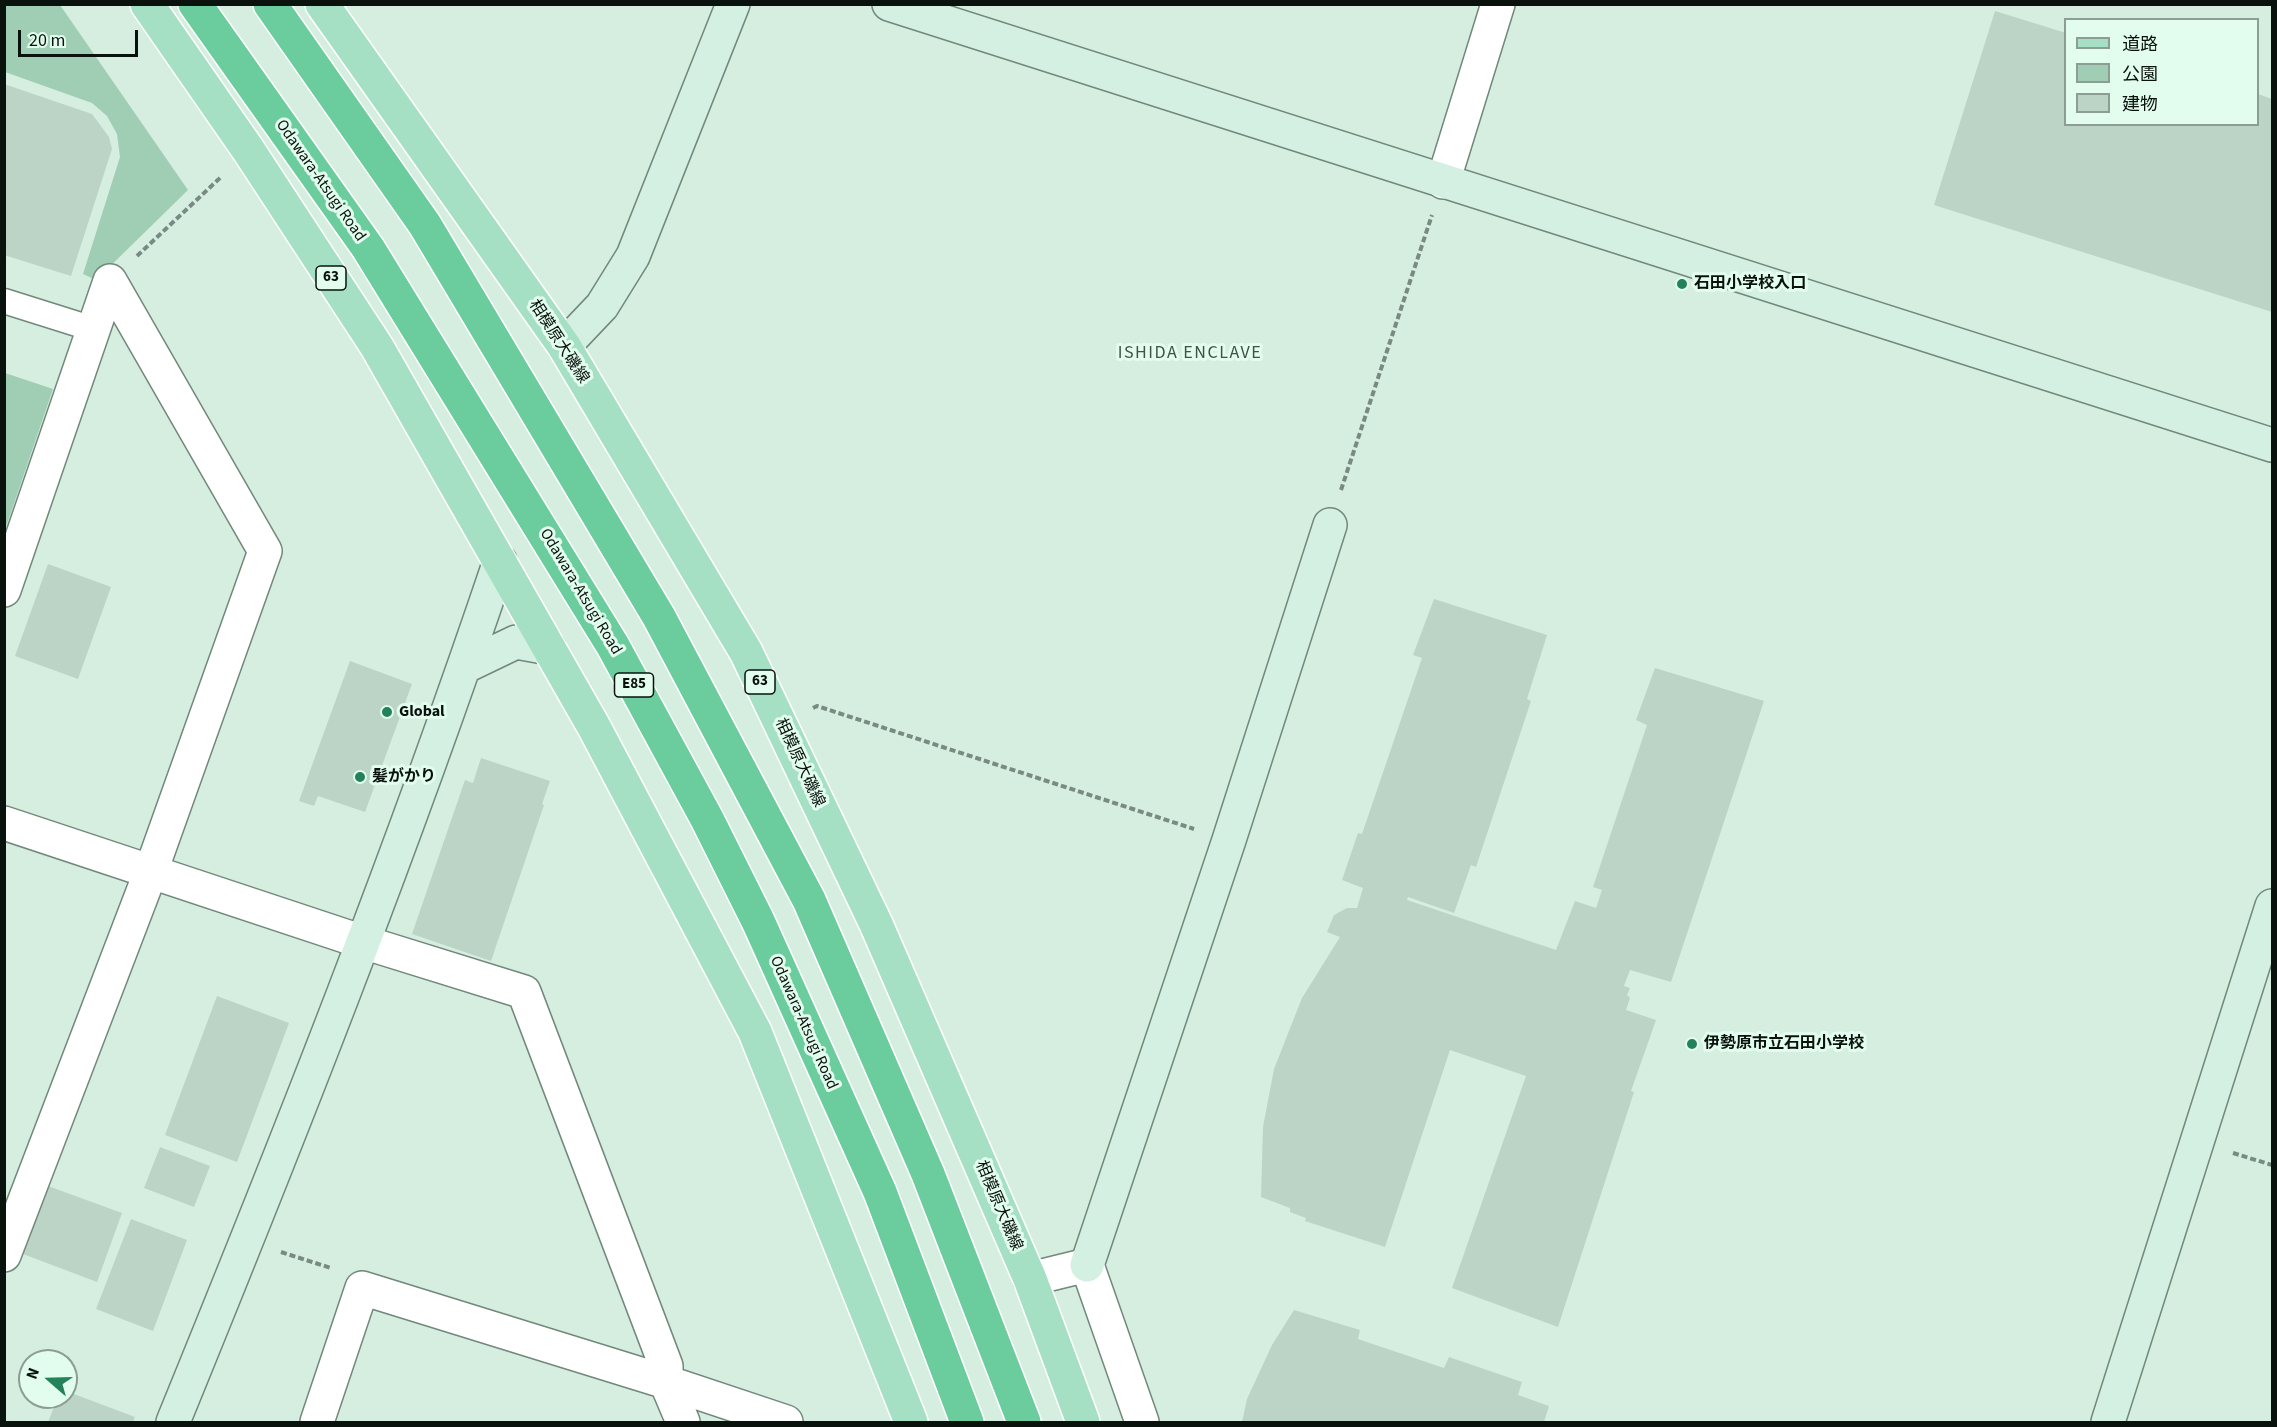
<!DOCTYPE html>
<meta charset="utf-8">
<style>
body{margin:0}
#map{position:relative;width:2277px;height:1427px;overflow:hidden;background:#d5eee0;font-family:"Source Sans 3","Noto Sans JP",sans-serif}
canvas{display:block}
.frame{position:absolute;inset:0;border:6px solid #0a120e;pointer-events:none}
.legend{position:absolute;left:2064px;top:18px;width:195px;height:108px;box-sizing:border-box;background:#e2fced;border:2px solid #8c9e94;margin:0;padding:8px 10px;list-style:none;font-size:18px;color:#0a120e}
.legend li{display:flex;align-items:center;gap:12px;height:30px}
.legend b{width:30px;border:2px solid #8c9e94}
.north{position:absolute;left:18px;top:1349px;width:60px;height:60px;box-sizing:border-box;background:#e2fced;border:2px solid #8c9e94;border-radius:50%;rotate:290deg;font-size:16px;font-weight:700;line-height:24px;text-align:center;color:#0a120e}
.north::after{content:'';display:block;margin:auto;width:21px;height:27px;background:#22825a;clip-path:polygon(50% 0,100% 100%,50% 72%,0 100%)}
.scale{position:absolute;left:18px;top:30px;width:120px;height:27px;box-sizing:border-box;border:3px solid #0a120e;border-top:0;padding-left:8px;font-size:18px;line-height:21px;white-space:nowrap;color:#0a120e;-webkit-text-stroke:4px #e2fced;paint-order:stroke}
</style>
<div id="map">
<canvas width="2277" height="1427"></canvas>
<div class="frame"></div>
<ul class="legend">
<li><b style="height:8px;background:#a6e0c4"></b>道路</li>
<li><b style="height:16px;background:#9fceb5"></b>公園</li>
<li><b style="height:16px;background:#bbd4c6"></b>建物</li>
</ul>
<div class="north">N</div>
<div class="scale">20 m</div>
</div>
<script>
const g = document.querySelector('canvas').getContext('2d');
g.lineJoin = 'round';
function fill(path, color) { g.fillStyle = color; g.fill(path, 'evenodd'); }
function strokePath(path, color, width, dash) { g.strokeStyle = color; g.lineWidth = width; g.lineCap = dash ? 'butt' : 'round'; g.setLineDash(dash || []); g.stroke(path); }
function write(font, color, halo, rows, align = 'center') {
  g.font = font + ' "Source Sans 3","Noto Sans JP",sans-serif'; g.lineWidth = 6; g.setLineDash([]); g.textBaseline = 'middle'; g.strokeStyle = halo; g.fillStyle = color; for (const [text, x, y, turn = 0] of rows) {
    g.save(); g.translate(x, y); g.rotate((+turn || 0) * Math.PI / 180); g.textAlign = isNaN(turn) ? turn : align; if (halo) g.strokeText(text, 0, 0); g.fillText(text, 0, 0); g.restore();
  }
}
fill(new Path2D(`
 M5 5H60L188 190 96 280 83 274 120 157 117 134 107 116 92 103 5 72Z
 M5 373 53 389 5 530 4 373Z`), '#9fceb5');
fill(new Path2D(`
 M1995 11 2066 33V124H2258V94L2272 99V312L1934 205Z
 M4 84 92 114 109 137 112 149 71 276 4 255Z
 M48 564 111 587 78 679 15 656Z
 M1434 599 1547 635 1527 699 1531 701 1476 867 1471 865 1454 913 1408 897 1407 900 1556 950 1575 901 1596 908 1602 890 1593 887 1647 725 1636 720 1655 668 1764 701 1671 982 1630 970 1624 986 1630 988 1627 995 1630 998 1626 1010 1656 1020 1631 1091 1634 1092 1558 1327 1452 1288 1526 1076 1450 1050 1385 1247 1305 1221 1306 1218 1290 1212V1208L1261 1197 1263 1127 1274 1069 1302 998 1340 937 1327 932 1334 915 1347 908H1357L1363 888 1342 880 1358 833 1362 834 1422 658 1413 655Z
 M350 661 412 684 365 812 318 796 314 806 299 801Z
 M481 758 550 781 542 804 544 805 491 961 412 934 465 780 473 783Z
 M217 996 289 1023 237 1162 165 1135Z
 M160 1147 210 1166 194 1207 144 1188Z
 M48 1186 122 1213 97 1282 23 1254Z
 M131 1219 187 1240 153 1331 96 1309Z
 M1294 1310 1360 1330 1358 1339 1444 1368 1449 1357 1522 1382 1518 1395 1549 1406 1544 1422H1242L1247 1399 1272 1345Z
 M66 1391 135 1417 133 1422H48L58 1397H66Z`), '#bbd4c6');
const lane = new Path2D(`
 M4 301 93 329`);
const street = new Path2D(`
 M1443 182 1498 4
 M4 590 110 281
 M4 823 363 942 524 992 666 1366V1382L683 1422
 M4 1255 151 871 265 551 110 281
 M1030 1279 1087 1265 1142 1422
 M317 1422 362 1288 666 1382 786 1422`);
const secondary = new Path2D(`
 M889 4 2272 445
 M564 346 602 306 633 256 733 4
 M464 667 516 642 549 648
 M1087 1265 1229 840 1330 525
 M173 1422C289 1138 402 852 500 561
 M2108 1422 2272 906`);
const primary = new Path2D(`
 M147 4 249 151 377 347 594 727 755 1032 911 1422
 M322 4 564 346 746 652 876 924 1030 1279 1083 1422`);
const highway = new Path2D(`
 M195 4 368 248 613 646 707 819 758 921 880 1192 967 1422
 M270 4 425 225 659 617 809 900 928 1174 1024 1422`);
strokePath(lane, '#71887b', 27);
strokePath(street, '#71887b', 36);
strokePath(secondary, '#71887b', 36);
strokePath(primary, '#fff', 36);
strokePath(highway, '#fff', 36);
strokePath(new Path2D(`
 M137 256 221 177
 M1341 490 1432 215
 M813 708 817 706 1194 829
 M2233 1153 2272 1165
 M281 1252 331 1268`), '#798a81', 4, [6, 3]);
strokePath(lane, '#fff', 24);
strokePath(street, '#fff', 33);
strokePath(secondary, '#d3f0e2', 33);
strokePath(primary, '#a6e0c4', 33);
strokePath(highway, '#6bcc9d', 33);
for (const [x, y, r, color] of [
 [1682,284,6,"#22825a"],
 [387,712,6,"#22825a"],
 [360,777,6,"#22825a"],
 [1692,1044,6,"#22825a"]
]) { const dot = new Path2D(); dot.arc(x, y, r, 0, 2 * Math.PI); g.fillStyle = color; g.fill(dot); strokePath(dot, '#e2fced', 2); }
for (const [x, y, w] of [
 [331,278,30],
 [760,682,30],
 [634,685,39]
]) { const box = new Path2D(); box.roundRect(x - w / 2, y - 12, w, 24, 4.5); g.fillStyle = '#e2fced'; g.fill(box); strokePath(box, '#0a120e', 1.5); }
write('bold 15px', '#0a120e', null, [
 ["63",331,278],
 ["63",760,682],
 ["E85",634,685]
]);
write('16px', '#0a120e', '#e2fced', [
 ["Odawara-Atsugi Road",320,181,55],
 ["相模原大磯線",558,342,57],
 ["Odawara-Atsugi Road",580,592,59],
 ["相模原大磯線",799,763,65],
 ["Odawara-Atsugi Road",803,1023,66],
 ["相模原大磯線",998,1206,67]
]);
write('bold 16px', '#0a120e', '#e2fced', [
 ["石田小学校入口",1694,284],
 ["Global",399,712],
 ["髪がかり",372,777],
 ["伊勢原市立石田小学校",1704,1044]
], 'left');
g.letterSpacing = '1.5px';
write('18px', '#3e5347', '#e2fced', [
 ["ISHIDA ENCLAVE",1190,354]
]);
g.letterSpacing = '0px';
</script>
